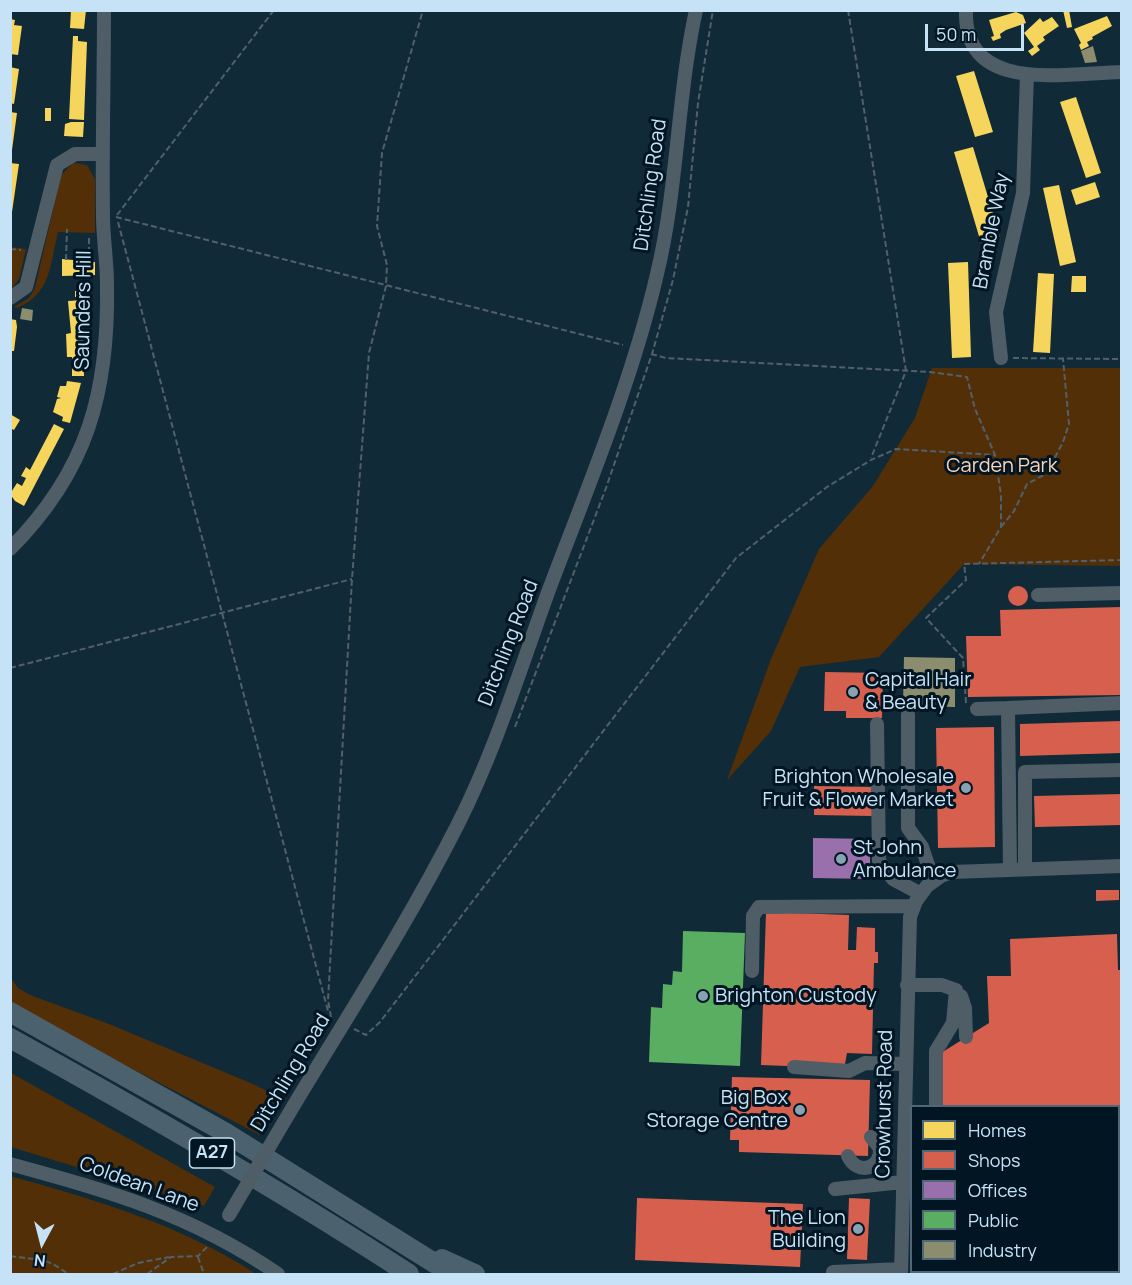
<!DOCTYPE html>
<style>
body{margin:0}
#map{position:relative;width:1132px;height:1285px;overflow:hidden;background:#112a37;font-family:Manrope,sans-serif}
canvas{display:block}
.frame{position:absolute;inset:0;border:12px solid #c6e2f6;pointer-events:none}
.legend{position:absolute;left:910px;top:1105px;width:210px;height:168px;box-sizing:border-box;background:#011523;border:2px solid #506777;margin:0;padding:8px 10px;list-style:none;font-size:18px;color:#c6e2f6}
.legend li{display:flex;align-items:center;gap:12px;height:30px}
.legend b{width:30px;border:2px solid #506777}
.north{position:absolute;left:12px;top:1213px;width:60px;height:60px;-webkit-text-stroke:4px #011523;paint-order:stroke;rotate:187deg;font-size:16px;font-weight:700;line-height:24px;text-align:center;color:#c6e2f6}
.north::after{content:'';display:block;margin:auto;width:21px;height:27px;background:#c6e2f6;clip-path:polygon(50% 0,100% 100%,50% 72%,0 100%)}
.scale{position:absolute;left:925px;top:24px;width:99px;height:27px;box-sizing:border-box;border:3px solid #c6e2f6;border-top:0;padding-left:8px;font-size:18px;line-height:21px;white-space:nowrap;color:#c6e2f6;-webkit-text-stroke:4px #011523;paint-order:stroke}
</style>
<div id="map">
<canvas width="1132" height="1285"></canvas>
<div class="frame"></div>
<ul class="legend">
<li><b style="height:16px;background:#f6d55c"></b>Homes</li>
<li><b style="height:16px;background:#d6604d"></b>Shops</li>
<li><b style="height:16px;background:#9970ab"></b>Offices</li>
<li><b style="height:16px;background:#5aae61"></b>Public</li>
<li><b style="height:16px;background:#8c8c6e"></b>Industry</li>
</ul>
<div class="north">N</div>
<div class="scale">50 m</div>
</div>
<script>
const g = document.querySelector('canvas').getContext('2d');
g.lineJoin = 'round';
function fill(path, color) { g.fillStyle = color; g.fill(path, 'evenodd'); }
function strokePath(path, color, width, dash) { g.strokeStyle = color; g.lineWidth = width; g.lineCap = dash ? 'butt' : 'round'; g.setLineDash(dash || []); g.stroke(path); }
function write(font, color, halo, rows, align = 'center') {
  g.font = font + ' Manrope,sans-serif'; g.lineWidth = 6; g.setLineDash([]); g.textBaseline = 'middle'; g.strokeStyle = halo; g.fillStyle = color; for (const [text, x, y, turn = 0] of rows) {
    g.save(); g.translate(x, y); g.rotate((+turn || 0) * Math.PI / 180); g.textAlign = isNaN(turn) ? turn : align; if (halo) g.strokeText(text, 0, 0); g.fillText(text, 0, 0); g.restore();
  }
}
fill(new Path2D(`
 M73 163 87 165 95 179V233L58 232C50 265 51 294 17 308L14 307 29 298 35 288 61 175Z
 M11 247 26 249 19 279 11 289Z
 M932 368H1121V566L964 564 879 657 800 667 771 731 727 780 771 659 819 549 873 486 915 418Z
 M10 977 18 988 30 995 109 1024 253 1084 275 1095 278 1107 260 1135 11 1006Z
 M11 1073 215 1187 204 1206 11 1147Z
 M10 1176C96 1200 182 1225 256 1274H11Z
 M1121 1221V1274H1035L1038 1272H1118L1119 1223Z`), '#532f07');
fill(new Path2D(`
 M71 10H86L84 29 70 28Z
 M1063 10H1069L1072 27 1067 28Z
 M1016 12 1023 15 1026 23 1006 30 1000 34 1001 38 993 41 991 37 994 36 989 20Z
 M1107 16 1112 26 1092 37 1093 39 1087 42 1089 46 1081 50 1079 45 1081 43 1074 29Z
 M1052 17 1059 26 1043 37 1045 40 1037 46 1040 50 1032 56 1028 51 1034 47 1024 33 1040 18 1043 22Z
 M10 19 15 20 14 25 22 26 18 55 10 54Z
 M73 36H78V41L87 42 84 120 69 119Z
 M10 67 19 69 14 104 10 103Z
 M974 71 993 132 975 137 956 76Z
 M1076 97 1101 173 1086 178 1060 102Z
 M45 108H51V121H45Z
 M10 112 17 113 12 150H10Z
 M71 122H84L83 137 64 136 65 124Z
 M973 147 1000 237 981 243 954 152Z
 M10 163 19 164 12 212H10Z
 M1095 182 1100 197 1076 205 1071 190Z
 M1059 185 1076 262 1060 266 1043 188Z
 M62 259 95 262V275L62 276Z
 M968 262 971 357 952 358 948 263Z
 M1038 273 1054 274 1050 353 1033 352Z
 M1072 276H1086V292H1071Z
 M75 291H87L86 297H75Z
 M84 300V307H81V312H83L84 376H72V357H67L66 334 71 333 68 301Z
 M10 319 16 320 17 327 14 351H10Z
 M67 381 81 383 70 423 62 421 63 417 53 412 57 399 61 398 57 397 60 386H66Z
 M10 414 20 420 14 430 10 428Z
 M54 424 64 429 24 506 15 501 10 494 17 483 22 486 26 478 21 476 26 467 30 470Z`), '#f6d55c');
fill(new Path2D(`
 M1008 596a10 10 0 1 1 20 0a10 10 0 1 1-20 0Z
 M1122 607V695L968 697 966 636H1001L1000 610Z
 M825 672 883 673 882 718H846V711H824Z
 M1122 721V753L1020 756V724Z
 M994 727 995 847 938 848 936 728Z
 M814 786 872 787V816L814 815Z
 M1122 794V825L1035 827 1034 796Z
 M1096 890H1119V900L1096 901Z
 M766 912 849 915 848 950H856L857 927 875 928V952H878V963H874L872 1054 847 1053 845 1064 838 1068 761 1065Z
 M1117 934 1118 970H1122L1121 1182H1118V1106H943L941 1053 989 1023 987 976H1011L1010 939Z
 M732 1077 870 1080 868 1156 739 1152V1140H730Z
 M637 1198 803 1204 800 1267 635 1260Z
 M849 1198 870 1199 867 1260 847 1259Z`), '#d6604d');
fill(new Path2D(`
 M813 838 870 839V879L813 878Z`), '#9970ab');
fill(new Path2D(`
 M683 931 745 933 740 1066 649 1062 651 1007 662 1008 663 984 672 985 673 971 682 972Z`), '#5aae61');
fill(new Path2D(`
 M1093 46 1097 62 1085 63 1081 51Z
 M22 308 33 310 32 321 20 319Z
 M904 657 955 658V707L903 706Z`), '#8c8c6e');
strokePath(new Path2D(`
 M848 10 906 371 871 458
 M117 215 274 10
 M116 217 623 345
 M118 222 328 1011
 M10 249 21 250
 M66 260 67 229
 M89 262V236
 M651 354 666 358 930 372 967 377 975 409 995 455 1001 495V527L979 564
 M1013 358 1122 359
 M1001 527 1014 511 1027 484 1042 476 1050 467 1063 442 1069 424 1063 359
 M10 668 352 579
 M966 703 963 658 926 618 966 580 964 564 1122 560
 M515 727 606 488 652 354 673 280 688 207 698 103 713 10
 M331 1017 328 1000 352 579 369 353 386 286 387 265 377 226 382 153 423 10
 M354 1029 366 1035 380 1022 736 558 827 487 871 460 896 449 995 455
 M10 1256C38 1261 43 1255 68 1274
 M198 1257 204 1274
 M1118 1269 1122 1267
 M113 1274 138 1263 169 1257
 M147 1274 171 1257 198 1256 207 1247
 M1112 1274 1116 1272`), '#526069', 2, [6, 3]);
strokePath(new Path2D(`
 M966 10C963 95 1065 73 1122 72
 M10 298 26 287 57 165 75 154H103
 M1001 358 996 312 1023 193 1027 74
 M10 549C88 471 109 391 107 284 107 261 103 238 103 216 102 147 104 79 104 10
 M1038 595 1122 593
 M977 709 1008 708
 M908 714V828L922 847 933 880
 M877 724 879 861 893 879 921 894
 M1010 869 1008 708 1122 703
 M1025 869V772L1122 770
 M752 971 753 916 759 907 913 906
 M907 985H942L956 990 953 1023 936 1051V1106
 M961 996 965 1008 966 1037
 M794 1067 849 1071 865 1063 905 1064
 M294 1105C350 1012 409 921 458 824 496 749 521 666 550 587 589 484 632 381 657 274 678 187 677 97 696 10
 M848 1156C857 1176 882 1169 880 1148L871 1137
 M10 1164C112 1192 190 1214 278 1274
 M835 1189 903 1182
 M1118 1218 1122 1217
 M833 1272 901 1269
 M901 1274 910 917 916 901 927 886 941 876 952 872 1122 866
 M1017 1274 1021 1272`), '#4f5d66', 14);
strokePath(new Path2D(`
 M10 1012 226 1133 452 1274
 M10 1038C146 1113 280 1190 409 1274
 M442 1259 475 1274`), '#4c616e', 20);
strokePath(new Path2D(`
 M229 1215 294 1105`), '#4f5d66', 14);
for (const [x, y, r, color] of [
 [853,692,6,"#87a2b3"],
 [966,788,6,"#87a2b3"],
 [841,859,6,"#87a2b3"],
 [703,996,6,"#87a2b3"],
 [800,1110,6,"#87a2b3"],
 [858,1229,6,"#87a2b3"]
]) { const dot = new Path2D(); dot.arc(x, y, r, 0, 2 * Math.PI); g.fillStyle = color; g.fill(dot); strokePath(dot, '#011523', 2); }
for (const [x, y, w] of [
 [212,1153,45]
]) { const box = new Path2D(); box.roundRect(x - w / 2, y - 15, w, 30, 4.5); g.fillStyle = '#011523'; g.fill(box); strokePath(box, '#c6e2f6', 1.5); }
write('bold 18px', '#c6e2f6', null, [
 ["A27",212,1153]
]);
write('20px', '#c6e2f6', '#011523', [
 ["Ditchling Road",651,185,-82],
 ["Bramble Way",992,231,-79],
 ["Saunders Hill",84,310,-89],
 ["Ditchling Road",509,643,-69],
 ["Ditchling Road",291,1073,-59],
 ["Crowhurst Road",885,1104,-89],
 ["Coldean Lane",139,1185,20]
]);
write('20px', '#fcd4b5', '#011523', [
 ["Carden Park",1002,466]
]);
write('20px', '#c6e2f6', '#011523', [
 ["Capital Hair",865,680],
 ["& Beauty",865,703],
 ["Brighton Wholesale",954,777,"right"],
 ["Fruit & Flower Market",954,800,"right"],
 ["St John",853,848],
 ["Ambulance",853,871],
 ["Brighton Custody",715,996],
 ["Big Box",788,1098,"right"],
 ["Storage Centre",788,1121,"right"],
 ["The Lion",846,1218,"right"],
 ["Building",846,1241,"right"]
], 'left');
</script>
